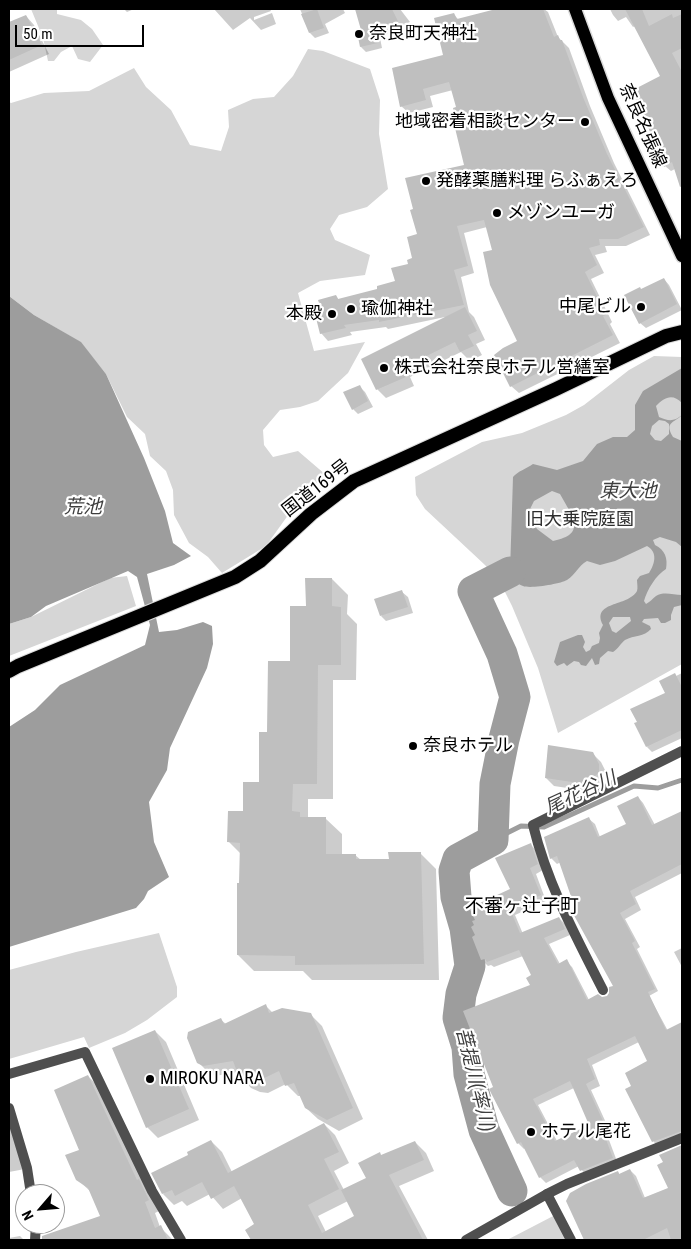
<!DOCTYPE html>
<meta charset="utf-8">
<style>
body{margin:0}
#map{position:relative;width:691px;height:1249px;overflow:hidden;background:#fff;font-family:"Roboto Condensed",sans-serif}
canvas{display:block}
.frame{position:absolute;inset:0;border:10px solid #000;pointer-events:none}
.north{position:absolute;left:15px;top:1184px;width:50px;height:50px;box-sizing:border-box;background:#fff;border:1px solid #999;border-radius:50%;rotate:243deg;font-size:14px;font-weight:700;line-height:20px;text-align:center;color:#000}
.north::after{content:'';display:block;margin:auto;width:18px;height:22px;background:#000;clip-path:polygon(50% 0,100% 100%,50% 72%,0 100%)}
.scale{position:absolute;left:15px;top:25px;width:129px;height:22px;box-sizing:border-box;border:2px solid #000;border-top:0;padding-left:6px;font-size:15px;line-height:18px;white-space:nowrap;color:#000;-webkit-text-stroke:4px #fff;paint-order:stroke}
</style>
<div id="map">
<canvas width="691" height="1249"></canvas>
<div class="frame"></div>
<div class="north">N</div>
<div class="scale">50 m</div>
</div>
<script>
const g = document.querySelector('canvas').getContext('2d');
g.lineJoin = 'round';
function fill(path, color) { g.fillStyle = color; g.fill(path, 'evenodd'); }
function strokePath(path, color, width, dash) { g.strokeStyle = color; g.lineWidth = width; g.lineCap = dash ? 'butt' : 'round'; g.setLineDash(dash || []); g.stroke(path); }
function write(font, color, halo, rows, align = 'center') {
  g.font = font + ' "Roboto Condensed","Noto Sans JP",sans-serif'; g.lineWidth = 4.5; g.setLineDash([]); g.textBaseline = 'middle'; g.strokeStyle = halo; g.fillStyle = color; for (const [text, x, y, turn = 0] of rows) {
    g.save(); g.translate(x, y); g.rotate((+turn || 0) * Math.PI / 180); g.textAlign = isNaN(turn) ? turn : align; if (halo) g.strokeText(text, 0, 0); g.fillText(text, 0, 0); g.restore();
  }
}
fill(new Path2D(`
 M31 9H57V14L81 20 92 29 103 45 90 62 78 59 72 46 61 52 54 61H48L43 38Z
 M308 49 323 51 370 69 380 100 379 134 388 189 367 207 339 215 330 229 335 240 370 255 365 275 320 281 298 293 314 351 365 342 348 373 318 401 300 407 280 410 263 430 264 445 273 457 298 451 326 475 296 504 266 546 222 573 208 557 189 543 174 515 173 490 166 471 150 456 145 434 127 417 106 374 80 342 34 315 9 296V102L11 103 44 93 89 91 134 68 146 87 171 110 190 145 221 151 229 127 228 110 253 99 274 97 293 76Z
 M654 356 682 357V664L558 733 538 668 512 606 500 582 485 565 425 509 416 495 415 477 482 442 522 433 566 415 584 405 629 370Z
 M127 576 136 606 9 656V624L31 617 110 578Z
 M159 933 177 987V997L147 1020 125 1033 89 1048 84 1037 9 1059V970L76 952Z
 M557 1214 571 1240H507Z`), '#d6d6d6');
fill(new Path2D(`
 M9 296 34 315 81 342 106 374 144 458 165 511 173 543 191 556 174 565 147 574 159 632 177 630 203 622 212 626 213 644 207 668 170 748 167 770 149 802 154 842 169 877 148 891 144 899 136 908 9 947V727L35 710 60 685 145 645 150 625 137 577 128 571 46 606 31 617 9 624Z
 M682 368V403C673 393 664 397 656 406L659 417C668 421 674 422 682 415 674 423 664 422 673 437L682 441V547L676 542 660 537 653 540 655 545C665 550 668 558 666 569 656 575 647 590 644 601L646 604C650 602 652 599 656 596 664 591 673 595 682 595V605L674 607 671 615V620L665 623H661L658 618 644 619 642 622 650 626 651 629C644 637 634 635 625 640 621 643 618 649 613 652L608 651 600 658 599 664 595 665 592 658 586 666 581 665 579 662 574 661 567 666 564 663 557 666 554 662 560 642 578 635H582L585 642 583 647 586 652 590 650 592 646 599 643 600 638 599 633 603 625C591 601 628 607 637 591 638 588 637 583 637 580L640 576 649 573C655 564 658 552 647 546L615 561 600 565 587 561C578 566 576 574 567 580 560 584 530 589 523 586 516 584 514 578 510 572L513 477C518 471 526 469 533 464L557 470 583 461 597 444 613 437H627L635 430V405L643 391ZM659 420 665 421 669 424V434L661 441 655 440 650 434 652 426ZM552 491 560 494C572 516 588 534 553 541L537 529 528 513 534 501ZM613 617H630L631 621 616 633 612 631 609 623Z`), '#9d9d9d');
fill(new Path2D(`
 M124 9H134L127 12Z
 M214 9H270L271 11 254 17V20L272 13 276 24 261 30 250 18 233 30Z
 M300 9H343L345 13 325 24 329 33 315 38 310 33Z
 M372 9H400L410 22 380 38 382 48 366 52 361 47 359 33 378 20Z
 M499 9H530L531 11 534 9H544L548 12 558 37 569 48 590 106 614 163 650 235 626 246H605L607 252 595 255 604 273 591 279 612 322 610 324 620 343 519 393 511 386 519 342 487 227 464 233 474 273 461 277 469 312 474 317 485 340 476 344 482 355 470 361 461 352 410 377 414 386 386 398 377 389 445 317 388 329 386 327 350 332 352 335 328 341 321 333 323 310 336 296 339 300 379 290 396 282 414 259 418 235 466 166 459 128 458 108 453 90 430 96 433 107 409 113 401 106 444 56 454 15 459 20Z
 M610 9H682V179L677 174 675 169 671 171 665 166 662 77 635 26 633 27 626 17 618 21 613 15Z
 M26 16 34 25 49 54 9 72V23Z
 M664 279 669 285 682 310 646 328 640 323Z
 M359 386 365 392 373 407 358 414 353 409Z
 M332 579 348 595 347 614 357 624 356 680H333V799H308V818L326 819 342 834V855H355L361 860 391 861 420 853 436 869 439 980H312L303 971H254L238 955 241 854 229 842 260 783 268 734 307 607Z
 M402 592 408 597 413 613 386 621 381 616Z
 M682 673V738L652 752 647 747 667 693 676 676Z
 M592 753 601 762 607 774V781L594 792 554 786 546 778Z
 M638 797 643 803 655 825 682 812V873L635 897 641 910 625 919 640 947 637 949 658 991 649 996 668 1031 682 1024V1139L659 1148 654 1142 627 1090 633 1087 649 1062 639 1042 592 1065 600 1086 591 1090 613 1138 609 1140 618 1164 587 1177 579 1166 546 1183 540 1177 525 1148 524 1149 518 1143 494 1088 532 986 533 976 523 956 494 967 491 965 488 966 482 960 530 844 536 850 543 870 536 874 546 901 515 915 523 934 559 918 565 924 570 935 549 944 560 964 566 961 572 967 589 1000 607 997 614 986 577 909 561 862 557 864 551 858 589 819 595 824 600 837 627 825ZM574 1088 591 1125 557 1141 538 1105Z
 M682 948V967L674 952Z
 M266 1006 273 1013 310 1014 322 1026 363 1119 339 1131 318 1119 306 1108 301 1096H298L286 1084 268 1093 260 1092 251 1088 240 1076 238 1072 215 1076 210 1074 198 1062 221 1020 226 1024Z
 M155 1031 166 1042 199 1120 158 1138 147 1127Z
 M88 1076 99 1087 159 1211 155 1213 160 1227 173 1240H43V1237L102 1216 91 1192 77 1179Z
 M9 1116 25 1169 9 1172Z
 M324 1124 335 1135 349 1163 334 1171 344 1190 368 1179 382 1156 415 1142 426 1153 434 1171 399 1186 428 1240H253L247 1230 255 1225 242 1198 223 1209 210 1194 187 1206 182 1201 174 1205 163 1194 190 1156 211 1141 222 1152 232 1172ZM348 1201 356 1216 326 1232 318 1216Z
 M682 1147V1240H586L567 1201 618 1172 620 1175 630 1170 636 1176 645 1198 669 1189 664 1163 661 1155Z
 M20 1236 23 1239 29 1240H9V1238Z`), '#0003');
strokePath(new Path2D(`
 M493 840 521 826 544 827 634 786 658 788 682 780`), '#9d9d9d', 5);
strokePath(new Path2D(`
 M510 572 473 591 502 654 515 697 504 739 495 784 493 840 458 859 454 871 456 897 465 928 470 966 461 994 458 1018 467 1047 469 1074 484 1130 512 1191`), '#9d9d9d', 31);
fill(new Path2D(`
 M317 9 324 28 309 33 301 14Z
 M355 9H392L398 21 376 33 378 43 360 47 357 32 361 30Z
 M496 9H543L554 37 558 35 560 40H562L583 97 607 154 644 227 618 239H599L600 245 589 248 597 265 585 272 606 315 603 316 613 335 510 387 494 355 503 348 517 341 490 285 483 252 492 250 484 220 457 226 468 266 454 270 464 305 379 322V320L344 325 346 328 320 334 314 310 321 309 318 300 336 295 338 299 377 289V286L395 281 391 268 408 264 407 260 412 258 407 237 417 234 410 210 413 209 405 178 464 165 455 128 458 127 453 108 456 107 449 82 423 89 426 100 400 107 392 68 443 55 434 18 454 13 457 19Z
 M625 9H642L649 26 672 14 673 18 682 14V48L672 53 682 72V186L680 187 672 162 664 167 648 127 650 126 631 91 660 76Z
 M26 15 42 45 9 60V22Z
 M664 278 677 304 639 324 624 295 640 287 641 289Z
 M465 307 477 331 468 335 474 346 460 352 455 342 402 368 406 377 376 390 361 359Z
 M360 385 368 401 352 410 343 392Z
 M305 578H332V606L341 607V665H318L317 784H293L292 811 300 812V817H326V854H356V859H389L388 852H421L424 964 295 965V956L237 955V883H239L240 843 227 842 228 811H243V782H259V732H267L268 661H290V606H306Z
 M402 590 408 607 380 616 374 599Z
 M675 673 682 687V730L646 747 634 723 637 722 630 709 665 693 659 681Z
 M548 745 593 752 599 764V773L585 784 545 778Z
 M638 796 652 825 682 811V864L630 891 636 904 620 913 635 941 632 943 655 989 648 992 666 1030 682 1022V1131L652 1142 625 1089 631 1086 625 1073 647 1061 635 1036 587 1059 595 1079 586 1084 608 1132 604 1134 613 1158 580 1171 574 1160 539 1178 521 1142 517 1144 489 1089 493 1087 463 1011 530 985 526 978 531 975 519 950 487 962 485 959 481 960 472 937 475 935 471 927 474 925 472 921 475 920 469 908 510 889 495 858 531 843 538 864 530 868 541 895 510 909 520 933 559 917 565 929 544 938 558 964 567 959 587 1000 598 994 602 997 607 996 609 993V987L613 986 571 910 575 908 557 856 550 859 544 837 589 817 598 837 626 824 617 806ZM570 1081 589 1125 555 1141 533 1099Z
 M266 1004 269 1013 282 1008 311 1013 353 1108 327 1120 305 1108 294 1083 285 1086 279 1071 256 1082 247 1081 239 1077 233 1061 203 1066 197 1063 187 1038 188 1032 221 1018 224 1024Z
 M155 1030 189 1109 146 1128 112 1048Z
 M88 1075 137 1180 139 1179 149 1200 145 1202 155 1228 161 1225 168 1240H42V1236L100 1216 88 1188 76 1180 65 1155 79 1150 54 1090Z
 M324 1123 339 1152 324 1159 339 1189 308 1205 322 1233 354 1216 341 1190 366 1178 358 1163 380 1152 381 1155 415 1141 424 1160 389 1175 423 1240H251L245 1230 254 1224 234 1186 211 1199 202 1182 175 1196 172 1190 162 1194 151 1173 188 1155 187 1152 211 1140 228 1173Z
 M682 1145V1240H671L667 1228 643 1240H584L566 1201 570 1193 586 1184 618 1171 619 1174 630 1169 643 1198 668 1188 657 1165 663 1162 659 1155Z`), '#bfbfbf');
const primary = new Path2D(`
 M575 9 608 98 682 256`);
const trunk = new Path2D(`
 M9 671 18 666 235 577 260 561 311 514 354 481 556 389 666 336 682 332`);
strokePath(primary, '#dbdbdb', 15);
strokePath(trunk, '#dbdbdb', 16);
strokePath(new Path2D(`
 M603 990C576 937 547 883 533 825L682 751
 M9 1074 85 1052 152 1191 181 1240
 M9 1108 27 1168 31 1194
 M35 1240 36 1224
 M571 1240 547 1194 567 1184 682 1138`), '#4f4f4f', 10);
strokePath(new Path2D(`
 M466 1240 547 1194`), '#4f4f4f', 10);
strokePath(primary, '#000', 12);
strokePath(trunk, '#000', 14);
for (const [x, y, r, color] of [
 [359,34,5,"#000"],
 [585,122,5,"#000"],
 [426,181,5,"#000"],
 [497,213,5,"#000"],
 [641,307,5,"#000"],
 [351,309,5,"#000"],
 [332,314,5,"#000"],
 [384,368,5,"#000"],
 [413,746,5,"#000"],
 [150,1079,5,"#000"],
 [531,1132,5,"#000"]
]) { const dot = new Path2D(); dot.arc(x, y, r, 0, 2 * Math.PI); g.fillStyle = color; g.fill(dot); strokePath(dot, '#fff', 2); }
write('18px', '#000', '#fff', [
 ["奈良町天神社",369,34],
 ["地域密着相談センター",575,122,"right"],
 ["発酵薬膳料理 らふぁえろ",436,181],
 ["メゾンユーガ",507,213],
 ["中尾ビル",631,307,"right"],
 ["瑜伽神社",361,309],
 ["本殿",322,314,"right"],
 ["株式会社奈良ホテル営繕室",394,368],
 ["奈良ホテル",423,746],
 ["MIROKU NARA",160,1079],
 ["ホテル尾花",541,1132]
], 'left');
write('18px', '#000', '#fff', [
 ["奈良名張線",642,126,66],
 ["国道169号",317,489,-38]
]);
write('18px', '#2d2d2d', '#fff', [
 ["旧大乗院庭園",580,520]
]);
write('italic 19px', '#3e3e3e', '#fff', [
 ["東大池",628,492],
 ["荒池",83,508],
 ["尾花谷川",581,794,-25],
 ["菩提川(率川)",474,1080,76]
]);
write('19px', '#000', '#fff', [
 ["不審ヶ辻子町",522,907]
]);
</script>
